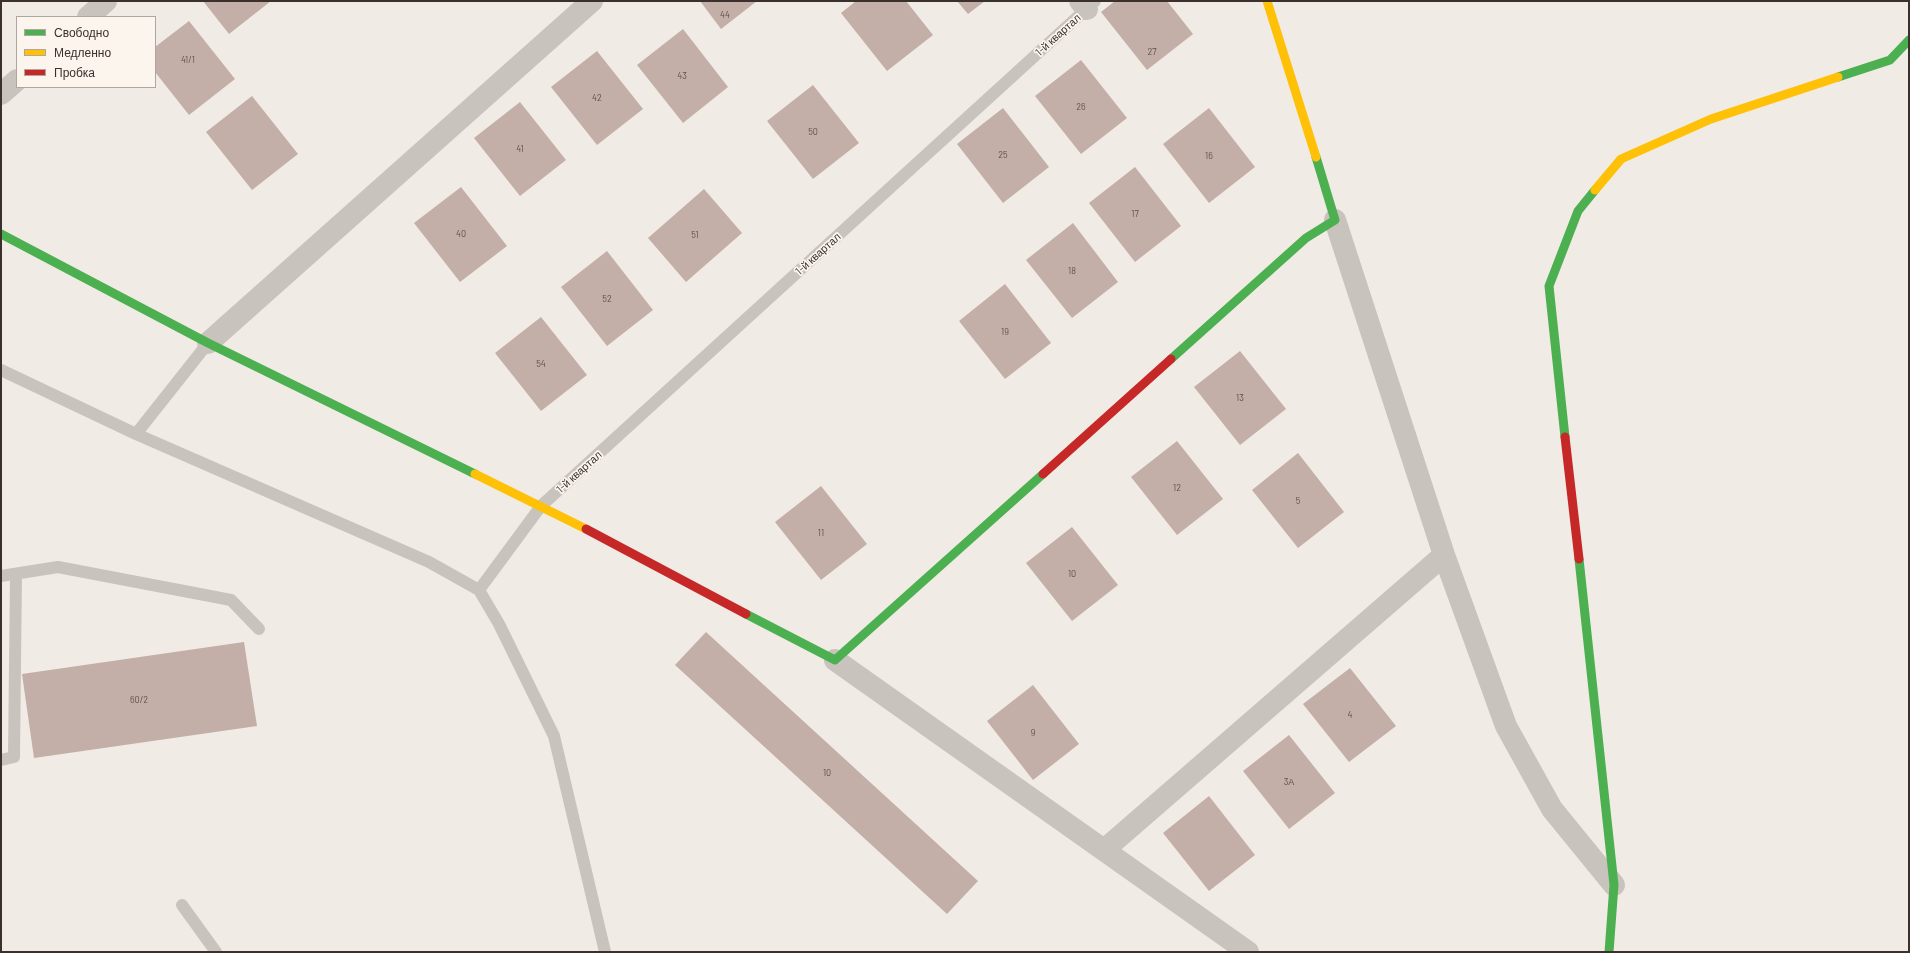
<!DOCTYPE html>
<meta charset="utf-8">
<style>
body{margin:0}
#map{position:relative;width:1910px;height:953px;overflow:hidden;background:#f0ebe5;font-family:Barlow,sans-serif}
canvas{display:block}
.frame{position:absolute;inset:0;border:2px solid #3b302b;pointer-events:none}
.legend{position:absolute;left:16px;top:16px;width:140px;height:72px;box-sizing:border-box;background:#fbf5ee;border:1px solid #aea6a0;margin:0;padding:5px 7px;list-style:none;font-size:12px;color:#3b302b}
.legend li{display:flex;align-items:center;gap:8px;height:20px}
.legend b{width:20px;border:1px solid #aea6a0}
</style>
<div id="map">
<canvas width="1910" height="953"></canvas>
<div class="frame"></div>
<ul class="legend">
<li><b style="height:5px;background:#4caf50"></b>Свободно</li>
<li><b style="height:5px;background:#ffc107"></b>Медленно</li>
<li><b style="height:5px;background:#c62828"></b>Пробка</li>
</ul>
</div>
<script>
const g = document.querySelector('canvas').getContext('2d');
g.lineJoin = 'round';
function fill(path, color) { g.fillStyle = color; g.fill(path, 'evenodd'); }
function strokePath(path, color, width, dash) { g.strokeStyle = color; g.lineWidth = width; g.lineCap = dash ? 'butt' : 'round'; g.setLineDash(dash || []); g.stroke(path); }
function write(font, color, halo, rows, align = 'center') {
  g.font = font + ' Barlow,sans-serif'; g.lineWidth = 3.5; g.setLineDash([]); g.textBaseline = 'middle'; g.strokeStyle = halo; g.fillStyle = color; for (const [text, x, y, turn = 0] of rows) {
    g.save(); g.translate(x, y); g.rotate((+turn || 0) * Math.PI / 180); g.textAlign = isNaN(turn) ? turn : align; if (halo) g.strokeText(text, 0, 0); g.fillText(text, 0, 0); g.restore();
  }
}
fill(new Path2D(`
 M203 1H271L229 34Z
 M700 1H757L721 29Z
 M856 1H906L933 35 887 71 841 13Z
 M957 1H985L968 14Z
 M1115 1H1167L1193 34 1147 70 1101 12Z
 M189 21 235 79 189 115 155 72V47Z
 M683 29 728 87 683 123 637 65Z
 M597 51 643 109 597 145 551 87Z
 M1081 60 1127 118 1081 154 1035 96Z
 M813 85 859 143 813 179 767 121Z
 M252 96 298 154 252 190 206 132Z
 M520 102 566 160 520 196 474 138Z
 M1003 108 1049 167 1003 203 957 144Z
 M1209 108 1255 167 1209 203 1163 144Z
 M1135 167 1181 226 1135 262 1089 203Z
 M461 187 507 246 460 282 414 223Z
 M704 189 742 233 686 282 648 238Z
 M1073 223 1118 282 1072 318 1026 260Z
 M607 251 653 310 607 346 561 287Z
 M1005 284 1051 343 1005 379 959 321Z
 M541 317 587 375 541 411 495 353Z
 M1240 351 1286 409 1240 445 1194 387Z
 M1177 441 1223 499 1177 535 1131 477Z
 M1298 453 1344 512 1298 548 1252 490Z
 M821 486 867 544 821 580 775 522Z
 M1072 527 1118 585 1072 621 1026 563Z
 M706 632 978 881 947 914 675 665Z
 M244 642 257 726 34 758 22 674Z
 M1350 668 1396 726 1349 762 1303 704Z
 M1033 685 1079 744 1033 780 987 721Z
 M1289 735 1335 793 1289 829 1243 771Z
 M1209 796 1255 855 1209 891 1163 833Z`), '#c3afa7');
strokePath(new Path2D(`
 M1 370 136 434 429 562 479 590 499 624 554 736 605 952
 M136 434 208 343
 M1 576 58 567 231 600 259 629
 M479 590 541 506 1095 1
 M1 760 14 757 16 574
 M182 905 216 952`), '#c9c3be', 12);
strokePath(new Path2D(`
 M1080 1 1087 9
 M88 17 106 1
 M1 94 17 80
 M1335 220 1444 555 1506 726 1552 809 1614 885
 M208 343 592 1
 M835 660 1248 952
 M1104 850 1444 555`), '#c9c3be', 22);
strokePath(new Path2D(`
 M1838 77 1890 60 1909 40
 M1 234 208 343 475 474
 M1171 359 1306 238 1335 220 1316 157
 M1565 437 1549 286 1578 211 1595 190
 M1579 559 1614 885 1609 952
 M746 614 835 660 1043 474`), '#4caf50', 9);
strokePath(new Path2D(`
 M1267 1 1316 157
 M1595 190 1621 159 1711 119 1838 77
 M475 474 586 529`), '#ffc107', 9);
strokePath(new Path2D(`
 M1565 437 1579 559
 M1043 474 1171 359
 M586 529 746 614`), '#c62828', 9);
write('9px', '#5d504a', null, [
 ["44",725,15],
 ["27",1152,52],
 ["41/1",188,60],
 ["43",682,76],
 ["42",597,98],
 ["26",1081,107],
 ["50",813,132],
 ["41",520,149],
 ["25",1003,155],
 ["16",1209,156],
 ["17",1135,214],
 ["40",461,234],
 ["51",695,235],
 ["18",1072,271],
 ["52",607,299],
 ["19",1005,332],
 ["54",541,364],
 ["13",1240,398],
 ["12",1177,488],
 ["5",1298,501],
 ["11",821,533],
 ["10",1072,574],
 ["60/2",139,700],
 ["4",1350,715],
 ["9",1033,733],
 ["10",827,773],
 ["3А",1289,782]
]);
write('11px', '#3b302b', '#fbf5ee', [
 ["1-й квартал",1058,35,-42],
 ["1-й квартал",818,254,-42],
 ["1-й квартал",579,472,-42]
]);
</script>
